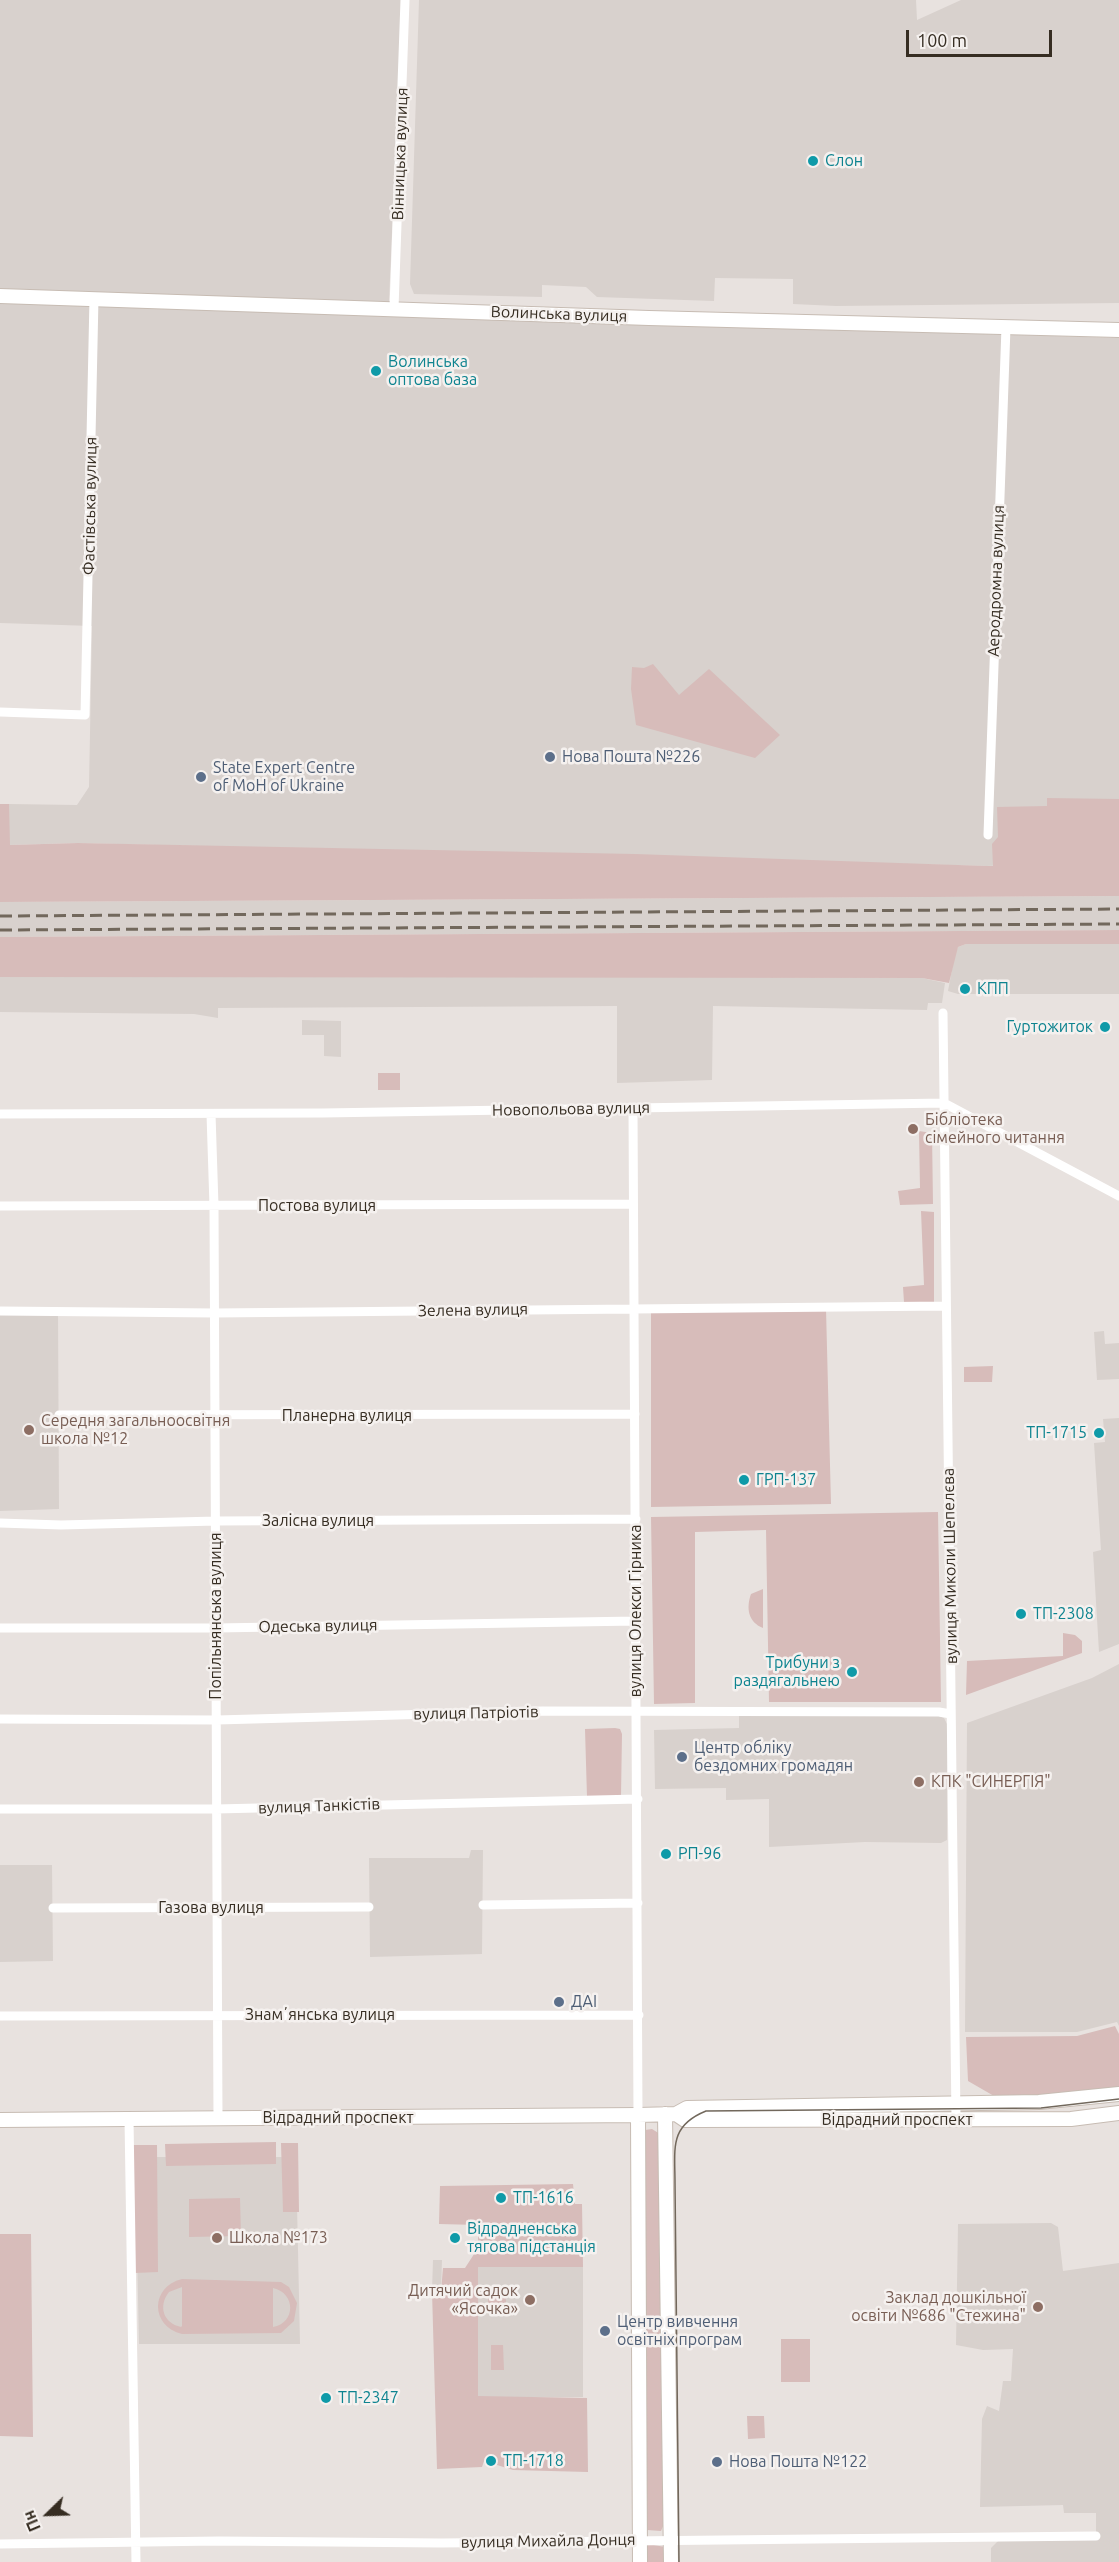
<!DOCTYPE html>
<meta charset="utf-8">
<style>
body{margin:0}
#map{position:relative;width:1119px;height:2562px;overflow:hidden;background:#e8e2df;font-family:Ubuntu,sans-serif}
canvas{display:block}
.north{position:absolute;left:18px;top:2484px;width:60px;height:60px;-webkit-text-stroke:4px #f5f1ef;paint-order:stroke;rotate:247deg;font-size:16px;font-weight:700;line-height:24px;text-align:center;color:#362d22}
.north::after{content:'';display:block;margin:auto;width:21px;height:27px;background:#362d22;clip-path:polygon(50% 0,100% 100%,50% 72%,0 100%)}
.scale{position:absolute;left:906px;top:30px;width:146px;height:27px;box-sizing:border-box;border:3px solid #362d22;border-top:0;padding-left:8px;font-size:18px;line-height:21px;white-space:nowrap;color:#362d22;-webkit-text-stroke:4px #f5f1ef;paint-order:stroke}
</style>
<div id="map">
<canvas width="1119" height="2562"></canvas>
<div class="north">Пн</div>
<div class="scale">100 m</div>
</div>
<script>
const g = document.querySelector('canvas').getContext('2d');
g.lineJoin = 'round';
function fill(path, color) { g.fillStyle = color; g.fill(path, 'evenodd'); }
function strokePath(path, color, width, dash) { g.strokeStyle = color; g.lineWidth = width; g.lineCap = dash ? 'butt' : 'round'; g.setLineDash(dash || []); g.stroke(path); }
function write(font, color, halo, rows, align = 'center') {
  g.font = font + ' Ubuntu,sans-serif'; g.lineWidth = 5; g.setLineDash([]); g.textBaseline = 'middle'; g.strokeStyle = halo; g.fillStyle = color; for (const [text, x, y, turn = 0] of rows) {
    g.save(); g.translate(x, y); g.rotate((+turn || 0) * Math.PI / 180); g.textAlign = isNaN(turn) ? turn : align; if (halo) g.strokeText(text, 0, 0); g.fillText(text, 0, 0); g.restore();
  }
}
fill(new Path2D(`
 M0 0H402L389 302 225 298 394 308 408 317 1119 338V861L987 866 78 843 9 845V804L77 805 89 787 92 626 0 623Z
 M419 0H916L917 20 961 0H1119V303L836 306 793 304V279L715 278 714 301 597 297 586 287 542 285V297L414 294 410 284Z
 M1119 896V930L0 937V902Z
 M966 944H1119V994H958L948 991 955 953 958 947Z
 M617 976 922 978 945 983 942 1003H928L927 1010 713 1006 712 1080 617 1083V1006L218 1008V1018L194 1014 0 1012V977Z
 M302 1020 341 1021V1057L324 1056V1035H302Z
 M58 1310 59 1509 0 1511V1311Z
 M1104 1331 1105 1344 1119 1343V1379L1097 1380 1094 1332Z
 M1119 1418V1644L1099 1652 1093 1552 1101 1550 1094 1443 1105 1442 1103 1419Z
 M1119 1664V2026L1117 2022 1077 2032H965L967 1723 1092 1678Z
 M936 1715 944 1718 947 1724V1840L941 1843 865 1842 769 1847V1799L726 1800V1788L655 1789 654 1730 739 1728V1716Z
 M471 1850H483L482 1954 370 1957 369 1858H469Z
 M0 1865H52L53 1961 0 1962Z
 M135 2157H296L300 2344H139Z
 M1051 2223 1058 2227 1063 2271 1119 2263V2562H991V2548L1001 2538 1096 2536V2513H1064L1063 2505 980 2507 982 2419 987 2406 999 2411 1003 2381H1011L1013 2349 983 2350 956 2345 958 2224Z
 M433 2260H442L441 2291H432Z
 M478 2267H583V2397H478Z`), '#d8d1cd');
fill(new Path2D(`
 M653 664 679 695 709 669 780 735 755 758 636 725 631 689 632 667 644 668Z
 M1047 798 1119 799V896L0 902V804H9L10 845 78 843 635 854 987 866H993L992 844 998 837 997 807 1047 806Z
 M1119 930V944H966L958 947 949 983 922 978 0 977V937Z
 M378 1073H400V1090H378Z
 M919 1131 932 1133 933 1204 900 1205 898 1191 920 1188Z
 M921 1211 934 1212V1302H904L903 1287 924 1285Z
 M826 1309 831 1504 651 1507V1312Z
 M993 1366 992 1382H964V1367Z
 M938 1512 941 1702H769L766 1530 695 1532V1703L654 1704 651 1517Z
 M763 1589V1628C748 1622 746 1608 751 1594Z
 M1063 1633 1075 1635 1082 1641V1653L966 1695 967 1661 1063 1656Z
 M615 1728 620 1729 622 1734 621 1796 587 1797 585 1729Z
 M1115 2026 1119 2034V2088L1038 2097 994 2096 968 2081 966 2037 1077 2036Z
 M652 2129 660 2134 664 2524 661 2531 647 2530 645 2523 642 2134 645 2130Z
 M276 2142V2164L166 2166 165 2144Z
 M281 2143H298L299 2212H283Z
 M133 2145H157L158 2272 135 2273Z
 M573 2184 575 2204H582L583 2267H478V2396L587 2398 588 2472 513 2470 497 2465 496 2458H485L482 2467 437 2469 432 2291H441L443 2268H465L478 2248V2225L439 2224 440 2186Z
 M240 2198 241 2236 189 2237V2199Z
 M0 2234H31L33 2437 0 2436Z
 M182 2279 281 2282 289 2287 297 2303 294 2321 281 2333 182 2334C150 2326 150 2287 182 2279ZM182 2287V2326L181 2327C163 2323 158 2306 169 2292ZM273 2288C296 2293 296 2323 273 2327Z
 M488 2288H506V2313H488Z
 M781 2339H810V2382H781Z
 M491 2345H503L504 2370H491Z
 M747 2416H764L765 2438 748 2439Z
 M648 2544 665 2547V2562H645V2546Z`), '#d7bcba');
const secondary = new Path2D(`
 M0 296 649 318 1119 330
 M665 2114 671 2562
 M676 2114 685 2120H694L1071 2119 1119 2113
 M638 2115 640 2562
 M0 2120 638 2115 676 2114 687 2108 1039 2102 1119 2094`);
strokePath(secondary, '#c7bcb3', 16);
strokePath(new Path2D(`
 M394 308 405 0
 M0 712 85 715 94 298
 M988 835 1006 327
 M943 1013 956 2119
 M633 1108 638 2115
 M0 1114 323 1113 944 1103 1119 1196
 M211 1114 214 1206 218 2119
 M0 1206 633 1204
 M0 1311 215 1313 946 1306
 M59 1415 635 1414
 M0 1523 61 1525 216 1521 636 1519
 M0 1628H216L636 1621
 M0 1719 217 1720 542 1711 939 1712 951 1714
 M0 1809H216L638 1799
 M483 1905 638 1903
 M53 1908 369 1907
 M0 2016 639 2015
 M129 2119 136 2562
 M0 2544 219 2541 441 2543 1096 2536`), '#fff', 9);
strokePath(secondary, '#fff', 14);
strokePath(new Path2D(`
 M679 2562 675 2183C675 2148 669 2126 706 2111L1041 2108 1119 2099`), '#72685c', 1.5);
strokePath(new Path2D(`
 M0 916 1119 909
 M0 930 1119 924`), '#72685c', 3, [12, 6]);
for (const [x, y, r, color] of [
 [813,161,6,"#0f9aa8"],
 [376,371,6,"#0f9aa8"],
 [550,757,6,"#5c6f8a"],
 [201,777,6,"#5c6f8a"],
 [965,989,6,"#0f9aa8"],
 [1105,1027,6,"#0f9aa8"],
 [913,1129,6,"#8d6e63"],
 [29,1430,6,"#8d6e63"],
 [1099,1433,6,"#0f9aa8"],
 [744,1480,6,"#0f9aa8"],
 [1021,1614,6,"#0f9aa8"],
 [852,1672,6,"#0f9aa8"],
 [682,1757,6,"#5c6f8a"],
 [919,1782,6,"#8d6e63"],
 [666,1854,6,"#0f9aa8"],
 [559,2002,6,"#5c6f8a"],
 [501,2198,6,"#0f9aa8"],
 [217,2238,6,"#8d6e63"],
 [455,2238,6,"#0f9aa8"],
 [530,2300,6,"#8d6e63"],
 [1038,2307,6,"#8d6e63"],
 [605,2331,6,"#5c6f8a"],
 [326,2398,6,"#0f9aa8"],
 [491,2461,6,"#0f9aa8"],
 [717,2462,6,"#5c6f8a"]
]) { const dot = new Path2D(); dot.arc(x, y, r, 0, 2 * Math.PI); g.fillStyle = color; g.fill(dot); strokePath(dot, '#f5f1ef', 2); }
write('16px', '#362d22', '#f5f1ef', [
 ["Вінницька вулиця",400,154,-88],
 ["Волинська вулиця",559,314,2],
 ["Фастівська вулиця",90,506,-89],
 ["Аеродромна вулиця",996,581,-88],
 ["Новопольова вулиця",571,1109,-1],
 ["Постова вулиця",317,1206],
 ["Зелена вулиця",473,1310,-1],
 ["Планерна вулиця",347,1416],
 ["Залісна вулиця",318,1521],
 ["вулиця Миколи Шепелєва",950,1566,-91],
 ["вулиця Олекси Гірника",636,1611,-90],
 ["Попільнянська вулиця",216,1616,-90],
 ["Одеська вулиця",318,1626,-1],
 ["вулиця Патріотів",476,1713,-1],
 ["вулиця Танкістів",319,1806,-2],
 ["Газова вулиця",211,1908],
 ["Знамʼянська вулиця",320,2015],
 ["Відрадний проспект",338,2118],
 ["Відрадний проспект",897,2120],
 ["вулиця Михайла Донця",548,2541,-1]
]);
write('16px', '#0d838f', '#f5f1ef', [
 ["Слон",825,161],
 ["Волинська",388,362],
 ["оптова база",388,380],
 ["КПП",977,989],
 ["Гуртожиток",1093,1027,"right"],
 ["ТП-1715",1087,1433,"right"],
 ["ГРП-137",756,1480],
 ["ТП-2308",1033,1614],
 ["Трибуни з",840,1663,"right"],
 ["раздягальнею",840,1681,"right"],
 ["РП-96",678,1854],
 ["ТП-1616",513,2198],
 ["Відрадненська",467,2229],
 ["тягова підстанція",467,2247],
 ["ТП-2347",338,2398],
 ["ТП-1718",503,2461]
], 'left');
write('16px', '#4e5e75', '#f5f1ef', [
 ["Нова Пошта №226",562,757],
 ["State Expert Centre",213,768],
 ["of MoH of Ukraine",213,786],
 ["Центр обліку",694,1748],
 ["бездомних громадян",694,1766],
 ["ДАІ",571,2002],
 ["Центр вивчення",617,2322],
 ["освітніх програм",617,2340],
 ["Нова Пошта №122",729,2462]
], 'left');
write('16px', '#785e54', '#f5f1ef', [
 ["Бібліотека",925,1120],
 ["сімейного читання",925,1138],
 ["Середня загальноосвітня",41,1421],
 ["школа №12",41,1439],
 ["КПК \"СИНЕРГІЯ\"",931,1782],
 ["Школа №173",229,2238],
 ["Дитячий садок",518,2291,"right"],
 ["«Ясочка»",518,2309,"right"],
 ["Заклад дошкільної",1026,2298,"right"],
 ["освіти №686 \"Стежина\"",1026,2316,"right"]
], 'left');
</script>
